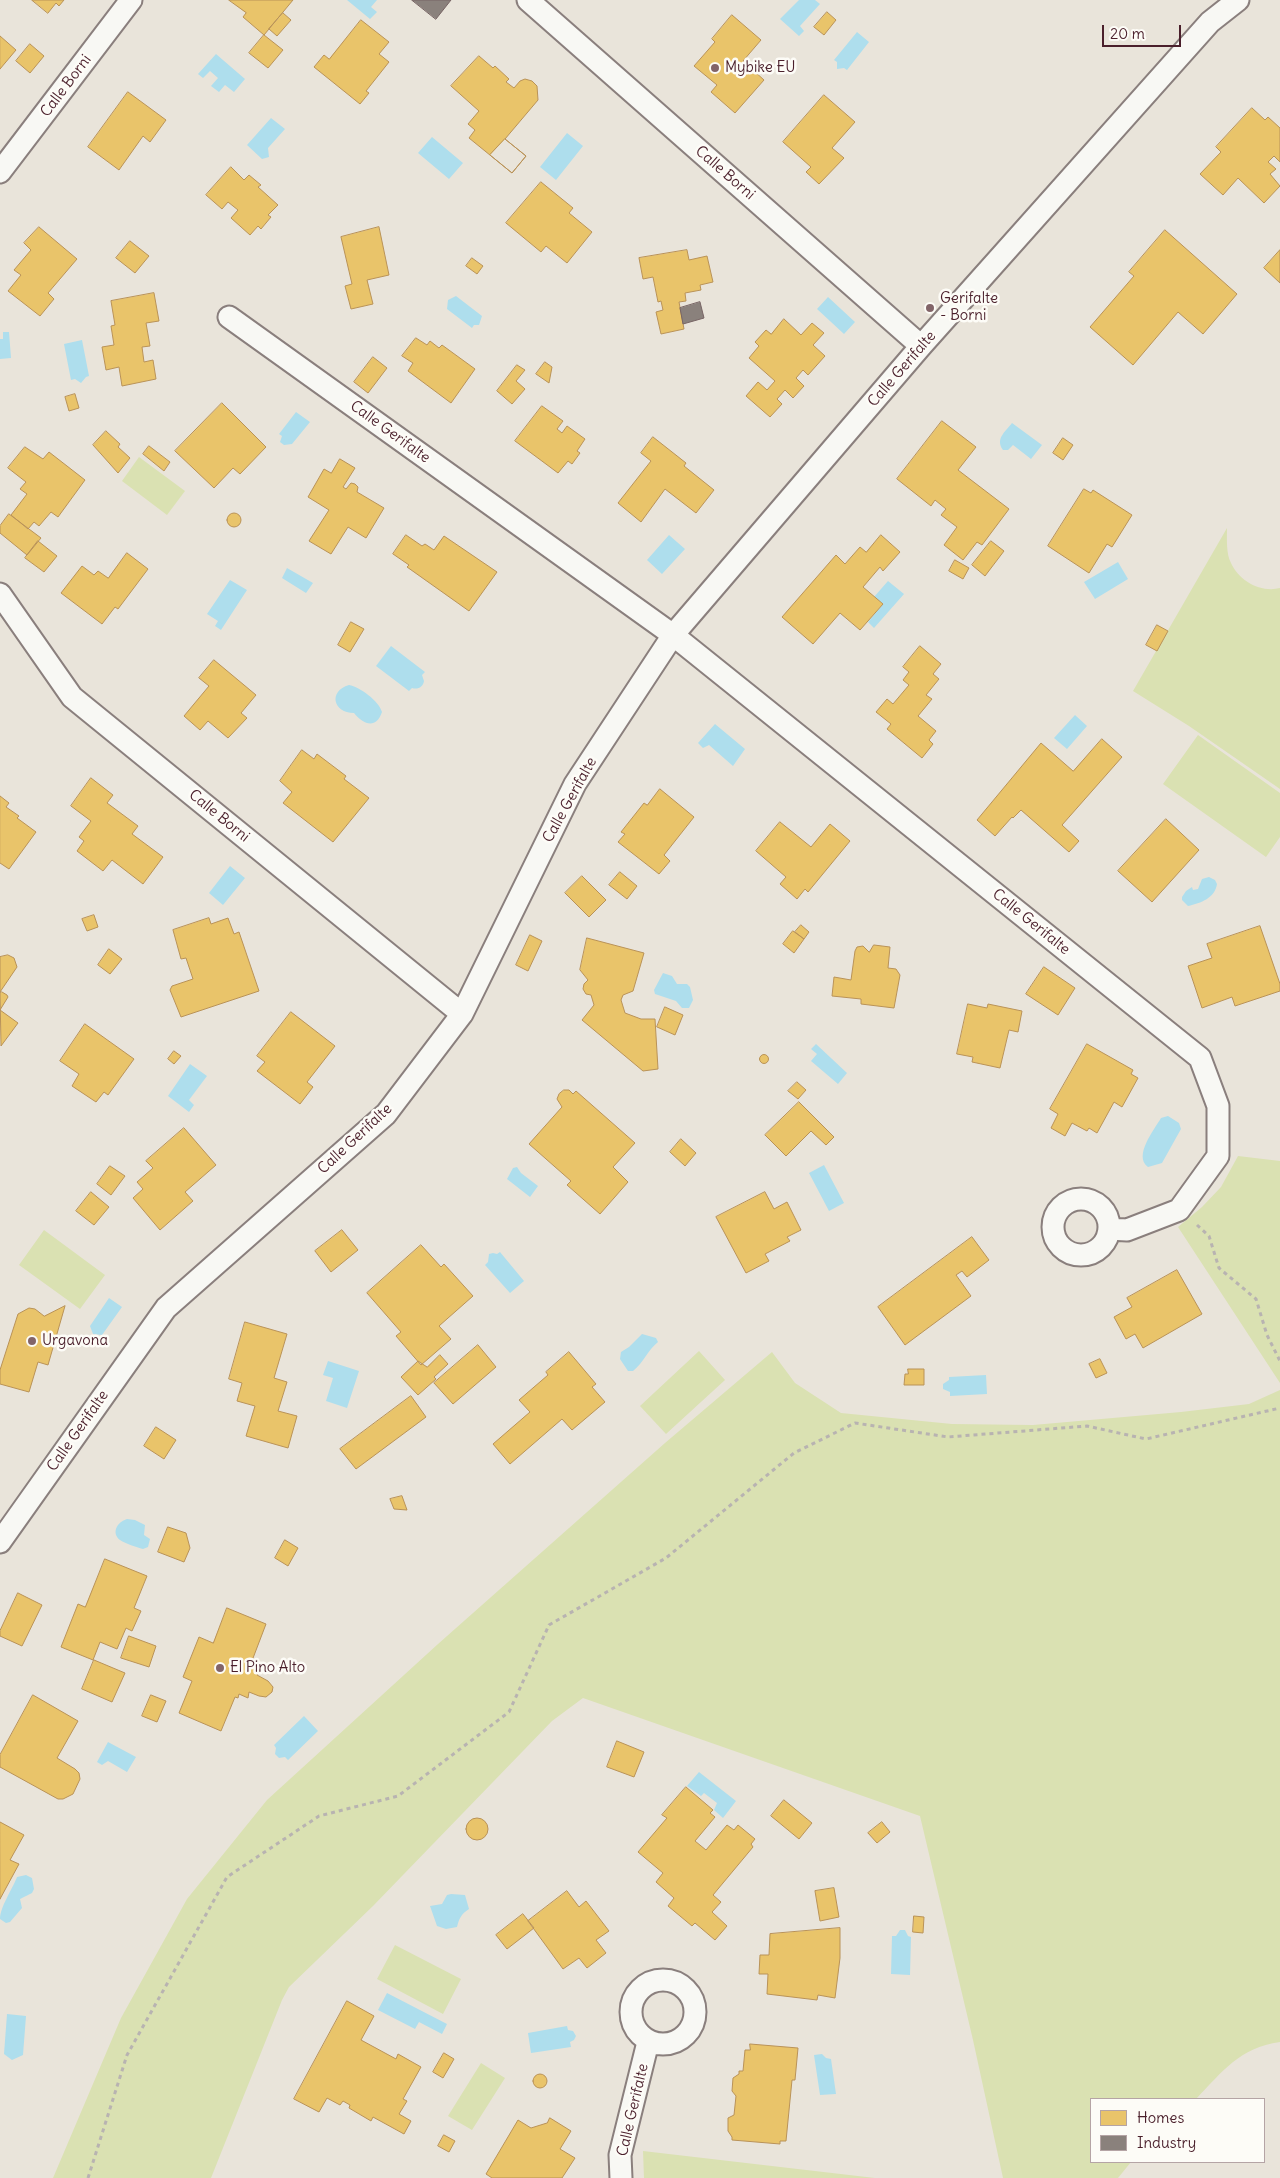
<!DOCTYPE html>
<style>
body{margin:0}
#map{position:relative;width:1280px;height:2178px;overflow:hidden;background:#e9e4da;font-family:Delius,sans-serif}
canvas{display:block}
.legend{position:absolute;left:1090px;top:2098px;width:175px;height:65px;box-sizing:border-box;background:#fdfcf7;border:1px solid #b5a4a5;margin:0;padding:6px 9px;list-style:none;font-size:15px;color:#4a1f2b}
.legend li{display:flex;align-items:center;gap:10px;height:25px}
.legend b{width:25px;border:1px solid #b5a4a5}
.scale{position:absolute;left:1102px;top:25px;width:79px;height:22px;box-sizing:border-box;border:2px solid #4a1f2b;border-top:0;padding-left:6px;font-size:15px;line-height:18px;white-space:nowrap;color:#4a1f2b;-webkit-text-stroke:4px #fdfcf7;paint-order:stroke}
</style>
<div id="map">
<canvas width="1280" height="2178"></canvas>
<ul class="legend">
<li><b style="height:14px;background:#e9c46a"></b>Homes</li>
<li><b style="height:14px;background:#8a817c"></b>Industry</li>
</ul>
<div class="scale">20 m</div>
</div>
<script>
const g = document.querySelector('canvas').getContext('2d');
g.lineJoin = 'round';
function fill(path, color) { g.fillStyle = color; g.fill(path, 'evenodd'); }
function strokePath(path, color, width, dash) { g.strokeStyle = color; g.lineWidth = width; g.lineCap = dash ? 'butt' : 'round'; g.setLineDash(dash || []); g.stroke(path); }
function write(font, color, halo, rows, align = 'center') {
  g.font = font + ' Delius,sans-serif'; g.lineWidth = 5; g.setLineDash([]); g.textBaseline = 'middle'; g.strokeStyle = halo; g.fillStyle = color; for (const [text, x, y, turn = 0] of rows) {
    g.save(); g.translate(x, y); g.rotate((+turn || 0) * Math.PI / 180); g.textAlign = isNaN(turn) ? turn : align; if (halo) g.strokeText(text, 0, 0); g.fillText(text, 0, 0); g.restore();
  }
}
fill(new Path2D(`
 M139 457 185 491 167 515 122 481Z
 M1227 528C1227 539 1226 554 1231 563 1239 581 1261 593 1280 588V789L1189 726 1133 691Z
 M1198 735 1280 793V837L1266 857 1163 784Z
 M1238 1156 1280 1161V1383L1178 1227 1202 1207 1221 1187Z
 M44 1230 105 1275 80 1309 19 1265Z
 M699 1351 725 1380 666 1434 640 1406Z
 M772 1352 795 1383 841 1413 952 1424 1033 1425 1181 1412 1249 1404 1280 1390V2042C1239 2048 1223 2071 1196 2099H1091V2162H1131L1118 2178H1003L973 2040 920 1816 583 1698 552 1721 373 1906 289 1987 282 2000 211 2178H53L121 2018 187 1899 267 1800 438 1644 665 1443Z
 M395 1945 461 1979 443 2014 377 1979Z
 M481 2063 505 2078 472 2130 448 2116Z
 M643 2151 875 2178H644Z`), '#dae1b2');
fill(new Path2D(`
 M347 0H377L371 7 377 12 370 19Z
 M799 0H815L820 4 800 26 804 31 799 36 780 19Z
 M857 32 869 42 847 70 844 68 837 69V62L834 60Z
 M216 54 245 79 234 92 225 85 219 92 211 86 218 78 210 71 203 78 198 74Z
 M271 118 285 129 268 148 269 157 262 159 247 145Z
 M567 133 583 146 556 180 540 167Z
 M432 137 463 163 449 179 418 153Z
 M456 296 482 316 479 325H474L472 328 447 309 448 300Z
 M828 297 855 322 844 334 817 309Z
 M3 332H9L11 358 0 359V339H3Z
 M82 340 89 376 86 377 81 383 75 379 71 380 64 344Z
 M296 412 310 422 292 444 284 445 280 442 282 436 279 434Z
 M1012 423 1042 445 1031 459 1013 445 1008 450H1003C995 439 1005 432 1012 423Z
 M669 535 685 549 662 574 647 560Z
 M1118 562 1128 579 1095 599 1084 582Z
 M287 568 313 583 306 593 282 578Z
 M230 580 247 590 221 630 215 626 218 621 207 614Z
 M888 581 904 594 874 628 868 622 883 604 874 597Z
 M391 646 425 672 422 675 424 681C423 687 418 690 412 688L409 691 376 666Z
 M349 685C360 687 379 701 382 712 376 730 363 724 354 713 333 713 328 691 349 685Z
 M1075 715 1087 726 1067 749 1054 738Z
 M715 724 745 749 733 766 709 745 703 748 698 743Z
 M230 866 245 878 223 905 209 893Z
 M1209 877 1215 880 1217 884C1215 898 1201 903 1188 906L1182 900V897L1186 891 1192 887 1193 890 1198 889 1202 879Z
 M663 973 672 976 677 984H687L690 987 693 1000 689 1008H682L676 1001 655 994 654 990Z
 M816 1044 847 1073 838 1084 811 1061 817 1054 811 1049Z
 M190 1064 207 1076 189 1100 194 1105 189 1112 168 1096Z
 M1168 1116 1179 1123 1181 1129 1162 1163 1148 1167C1133 1156 1154 1130 1161 1118Z
 M824 1165 844 1203 829 1211 809 1173Z
 M517 1167 521 1173 538 1186 530 1197 507 1179 513 1168Z
 M500 1252 524 1281 510 1293 485 1265 488 1262 489 1254 493 1253 497 1254Z
 M109 1298 122 1307 102 1335 93 1334 90 1326Z
 M642 1334 656 1338 658 1342C647 1351 644 1362 633 1371H628L620 1359 621 1352 629 1347Z
 M328 1361 359 1371 347 1408 326 1401 333 1378 323 1375Z
 M986 1375 987 1394 950 1396V1392L943 1389V1384L949 1380V1377Z
 M127 1519 135 1520 145 1525 144 1535 150 1539 148 1547 143 1549C136 1547 126 1544 120 1540 111 1533 117 1522 127 1519Z
 M304 1716 318 1731 288 1760 285 1757 279 1758 275 1754 276 1748 274 1745Z
 M108 1742 136 1757 127 1772 108 1761 102 1765 97 1762Z
 M699 1772 736 1801 723 1818 714 1810 717 1803 704 1793 701 1796 687 1786Z
 M26 1875 32 1878 34 1889 32 1893 20 1899 22 1908 10 1922 6 1923 0 1919C0 1907 12 1890 17 1877Z
 M451 1894 465 1895 469 1909C461 1914 459 1919 457 1927L446 1929 437 1926 430 1906 442 1904 447 1895Z
 M900 1930H905L908 1936 911 1937 910 1975 891 1974 892 1936H896Z
 M387 1993 447 2024 442 2034 419 2022 415 2029 378 2010Z
 M7 2014 26 2016 23 2055 12 2060 4 2054Z
 M567 2026 568 2030 573 2031 576 2036 574 2040 570 2042 571 2047 531 2053 528 2033Z
 M822 2054 826 2058 831 2059 836 2094 820 2095 814 2055Z`), '#aedeed');
const homes = new Path2D(`
 M32 0H64L59 6 56 3 48 13Z
 M229 0H293L264 35 243 17 246 13Z
 M827 12 836 20 824 35 814 27Z
 M283 13 291 20 277 36 269 29Z
 M732 15 761 40 743 61 764 80 735 113 711 92 717 85 694 66 715 42 712 39Z
 M361 20 389 42 379 54 389 62 366 91 369 93 360 104 314 67 324 55 329 59Z
 M264 35 283 50 268 68 249 53Z
 M0 36 16 50 0 69Z
 M30 44 44 56 30 73 16 61Z
 M479 56 493 68 495 66 509 79 506 82 514 88 520 81 525 79 532 81 537 86 538 100 505 139 526 156 512 173 469 138 475 130 468 124 479 111 451 86Z
 M128 92 166 120 150 142 143 136 119 170 88 147Z
 M824 95 855 122 832 148 844 158 819 184 806 172 811 167 783 142Z
 M1252 108 1265 120 1268 117 1280 128V162L1274 156 1268 162 1276 169 1270 174 1280 186 1264 203 1238 178 1223 195 1200 174 1221 152 1216 147Z
 M505 139 526 156 512 173 490 155Z
 M231 167 244 180 249 175 261 185 258 187 278 205 268 215 271 217 261 229 258 226 250 235 231 218 238 210 228 202 222 209 206 195Z
 M541 182 573 208 569 213 592 232 567 263 546 246 541 252 506 223Z
 M39 227 77 259 48 293 54 299 40 316 8 291 21 275 14 270 31 250 24 243Z
 M379 227 389 275 367 280 373 304 351 309 345 286 352 284 341 237Z
 M1165 230 1237 294 1203 334 1178 312 1133 365 1090 327 1134 276 1129 272Z
 M130 241 149 256 135 273 116 258Z
 M687 250 689 260 707 256 713 282 700 285 701 290 685 293 686 301 679 302 684 329 661 334 656 312 663 310 661 301 658 302 653 277 643 279 639 258Z
 M1280 250V283L1264 268Z
 M472 258 483 266 477 274 466 266Z
 M154 293 159 321 146 323 150 346 142 347 144 362 153 360 156 379 122 386 119 367 106 370 102 347 114 345 111 326 115 325 111 301Z
 M784 319 801 335 812 323 824 333 813 345 825 356 808 375 803 370 796 378 804 386 793 398 785 390 777 399 782 404 770 417 746 396 758 382 767 390 775 381 749 358 759 346 755 342 766 330 771 334Z
 M416 338 427 345 430 341 439 348 442 345 475 369 451 403 408 371 413 363 402 356Z
 M373 357 387 368 368 393 354 382Z
 M545 362 552 367 549 383 536 374Z
 M517 365 525 370 516 381 525 389 512 404 497 391Z
 M75 394 79 408 69 411 65 397Z
 M222 403 266 447 240 474 233 468 214 488 175 451Z
 M542 406 563 421 557 429 562 433 567 426 585 439 577 451 580 453 572 464 568 461 558 473 515 441Z
 M942 421 976 447 958 470 1009 509 982 545 977 542 963 560 944 545 957 527 941 515 946 509 935 500 931 506 897 479Z
 M106 431 120 444 118 447 130 458 118 473 93 445Z
 M653 437 686 463 684 466 714 490 696 513 665 489 641 522 618 503 651 461 641 453Z
 M1063 438 1073 445 1063 460 1053 453Z
 M149 446 170 462 164 471 143 454Z
 M25 447 43 459 49 452 85 480 58 517 51 512 39 526 34 522 28 529 11 515 27 494 20 489 26 482 8 468Z
 M340 459 355 468 343 487 346 489 351 483 355 484 358 487 357 492 384 508 366 538 348 527 331 554 309 541 329 510 308 497 324 469 331 473Z
 M1084 489 1091 493 1093 490 1132 515 1112 547 1107 544 1089 573 1048 546Z
 M227 520a7 7 0 1 1 14 0a7 7 0 1 1-14 0Z
 M9 514 41 538 27 555 0 533V526Z
 M406 535 422 546 425 544 434 550 444 536 497 572 469 611 407 567 409 565 393 554Z
 M881 535 900 552 883 571 880 567 863 587 883 604 860 630 840 613 813 644 782 617 836 555 845 564 860 547 866 552Z
 M38 541 57 556 44 572 25 558Z
 M991 541 1004 551 985 576 972 565Z
 M127 553 148 569 118 609 115 607 102 624 61 593 82 566 94 575 98 571 108 578Z
 M955 560 969 568 963 579 949 571Z
 M351 622 364 629 350 652 338 645Z
 M1157 625 1168 631 1157 651 1146 645Z
 M920 646 941 664 933 674 939 679 926 695 932 699 918 716 936 731 929 740 933 744 922 758 887 729 891 724 876 712 887 699 893 704 909 685 903 680 909 672 903 667Z
 M214 660 256 695 241 713 247 718 228 738 208 721 200 730 184 716 209 686 199 678Z
 M1102 739 1122 757 1062 825 1079 841 1069 852 1021 810 1013 818 1012 817 995 836 977 820 1041 743 1073 771Z
 M302 750 314 759 317 754 346 776 344 779 369 798 333 842 283 803 292 792 280 781Z
 M91 778 113 795 107 803 138 826 132 834 163 857 143 884 112 860 103 871 77 851 84 841 79 837 91 821 71 806Z
 M660 789 694 817 664 855 670 861 659 874 618 842 625 834 621 832 644 803 647 805Z
 M0 796 9 803 6 807 19 816 17 818 36 832 9 869 0 863Z
 M1166 819 1199 850 1152 902 1118 871Z
 M780 822 811 847 830 824 850 841 808 892 805 889 797 899 780 884 786 877 756 851Z
 M620 872 637 886 627 899 609 885Z
 M582 876 606 900 589 917 565 893Z
 M94 915 98 927 87 931 82 919Z
 M209 918 211 924 228 918 234 934 239 932 259 991 181 1017 170 990 172 986 193 979 186 958 181 959 173 930Z
 M801 925 809 932 804 939 795 932Z
 M1260 926 1280 984V991L1235 1006 1232 997 1202 1008 1188 966 1212 958 1207 944Z
 M793 931 804 939 794 953 783 944Z
 M530 935 542 941 528 971 516 965Z
 M587 938 644 953 633 991 623 995 621 1000 625 1013 641 1019H655L658 1069 643 1071 582 1020 594 1005 591 995 586 994 583 989 584 984 588 980 580 970Z
 M874 945 890 947 888 968 896 969 900 975 894 1008 861 1004V999L832 996 834 977 851 980 855 951 857 947 863 946 869 952Z
 M109 949 122 959 110 974 98 965Z
 M8 955 14 958 17 967 0 992V957Z
 M1044 967 1075 988 1058 1015 1026 994Z
 M2 992 7 995 8 997 0 1010 18 1023 1 1046 0 993Z
 M968 1004 987 1008 988 1004 1022 1011 1018 1032 1009 1030 1000 1068 972 1062 973 1057 957 1054Z
 M665 1007 683 1015 675 1035 657 1027Z
 M291 1012 335 1046 307 1082 313 1087 300 1104 257 1071 265 1062 257 1056Z
 M85 1024 134 1059 108 1095 104 1092 96 1102 72 1086 79 1074 60 1061Z
 M1087 1044 1133 1070 1131 1074 1138 1078 1122 1107 1114 1102 1097 1133 1089 1128 1087 1131 1072 1123 1065 1136 1051 1128 1058 1114 1050 1109Z
 M174 1051 181 1056 174 1064 168 1059Z
 M759.5 1059a4.5 4.5 0 1 1 9 0a4.5 4.5 0 1 1-9 0Z
 M797 1082 806 1090 798 1099 788 1091Z
 M564 1090H569L573 1094 576 1091 635 1143 613 1167 628 1182 600 1214 567 1185 571 1181 529 1144 562 1107 557 1099 559 1094Z
 M799 1102 834 1137 826 1145 811 1131 786 1156 765 1135Z
 M184 1128 216 1165 185 1192 193 1201 160 1230 133 1198 143 1189 137 1182 153 1168 146 1161Z
 M681 1139 696 1153 685 1166 670 1152Z
 M110 1166 125 1176 111 1195 97 1184Z
 M91 1192 109 1207 94 1225 76 1211Z
 M765 1192 774 1209 787 1202 801 1230 787 1237 790 1241 765 1254 769 1261 746 1273 716 1217Z
 M342 1230 358 1250 331 1272 315 1251Z
 M972 1237 989 1260 967 1277 962 1271 956 1275 971 1296 905 1345 878 1307Z
 M421 1245 441 1267 444 1264 473 1296 439 1326 451 1339 421 1365 396 1336 401 1332 367 1293Z
 M1177 1270 1202 1314 1143 1348 1135 1334 1126 1339 1114 1317 1132 1307 1127 1298Z
 M65 1306 48 1365 38 1362 29 1392 0 1384V1370L18 1314 29 1308 35 1309 44 1316Z
 M245 1322 287 1334 274 1378 287 1382 278 1411 297 1416 288 1448 246 1436 255 1406 237 1401 242 1383 229 1379Z
 M478 1345 496 1367 453 1404 434 1383Z
 M569 1352 596 1384 592 1387 605 1402 572 1430 562 1419 510 1464 493 1444 530 1412 519 1400 548 1375 546 1372Z
 M440 1355 448 1364 434 1377 436 1379 418 1395 401 1377 418 1361 427 1367Z
 M1100 1359 1107 1373 1096 1378 1089 1364Z
 M908 1369H924V1385H904L905 1374H908Z
 M411 1396 426 1417 356 1469 340 1449Z
 M156 1427 176 1440 164 1459 144 1446Z
 M402 1496 407 1510 394 1509 390 1499Z
 M168 1527 186 1533 190 1548 184 1562 158 1552Z
 M285 1540 298 1548 288 1566 275 1558Z
 M105 1559 147 1576 134 1608 141 1611 132 1631 126 1628 117 1649 100 1642 93 1660 61 1647 78 1604 85 1607Z
 M18 1593 42 1605 22 1646 0 1636V1631Z
 M227 1608 266 1624 250 1666 259 1670 257 1675 268 1681 273 1687 272 1692 266 1697 259 1696 249 1692 248 1698 239 1694 238 1698 235 1697 221 1731 179 1713 192 1681 183 1677 199 1637 213 1643Z
 M129 1636 156 1646 149 1667 121 1658Z
 M94 1660 125 1673 112 1702 82 1689Z
 M33 1695 78 1721 57 1758 75 1769 79 1773 80 1779 73 1794 63 1799H58L0 1767V1755Z
 M151 1695 166 1701 157 1722 142 1716Z
 M617 1741 644 1752 634 1777 607 1767Z
 M686 1787 713 1810 710 1813 715 1817 695 1841 706 1850 727 1825 734 1830 738 1825 755 1839 751 1844 753 1847 713 1895 721 1902 712 1912 727 1926 715 1940 695 1923 692 1926 668 1906 674 1898 656 1882 663 1873 638 1852 667 1818 662 1815Z
 M784 1800 812 1823 799 1839 771 1816Z
 M466 1829a11 11 0 1 1 22 0a11 11 0 1 1-22 0Z
 M0 1822 24 1835 10 1860 19 1864 0 1899Z
 M882 1822 890 1832 877 1843 868 1833Z
 M834 1888 839 1917 820 1921 815 1891Z
 M567 1891 579 1907 586 1901 609 1931 596 1940 606 1953 587 1968 579 1958 563 1969 528 1921Z
 M523 1914 534 1928 507 1949 496 1935Z
 M914 1916 924 1917 923 1933 913 1932Z
 M840 1928V1958L835 1998 818 1995 817 2000 767 1994 768 1974H759L760 1955H769L770 1934Z
 M347 2001 374 2016 361 2040 396 2059 398 2054 421 2067 403 2099 407 2101 399 2114 411 2121 404 2134 373 2117 371 2121 349 2108 350 2105 343 2101 340 2105 327 2098 319 2112 294 2099Z
 M750 2044 798 2048 795 2080H792L786 2141H780V2144L732 2140V2137L728 2131V2118L734 2115 736 2096 732 2091 733 2078 739 2074V2071H743L745 2050H750Z
 M444 2053 454 2059 443 2078 433 2072Z
 M533 2081a7 7 0 1 1 14 0a7 7 0 1 1-14 0Z
 M550 2118 571 2131 560 2149 575 2158 562 2178H492L486 2174 518 2120 531 2128 547 2123Z
 M444 2135 455 2141 449 2152 438 2146Z`);
fill(homes, '#e9c46a');
strokePath(homes, '#b99257', 1);
const industry = new Path2D(`
 M412 0H451L436 19Z
 M700 302 704 318 683 324 680 308Z`);
fill(industry, '#8a817c');
strokePath(industry, '#776464', 1);
const street = new Path2D(`
 M528 0 921 346
 M0 172 131 0
 M229 317 673 635 1200 1058 1218 1106V1156L1179 1210 1127 1230 1109 1229
 M0 594 72 697 462 1014
 M1053 1227a28 28 0 1 1 56 0a28 28 0 1 1-56 0Z
 M0 1542 166 1308 386 1114 462 1014 575 784 673 635 921 346 1210 22 1238 0
 M631 2012a32 32 0 1 1 64 0a32 32 0 1 1-64 0Z
 M621 2178 620 2155 648 2042`);
strokePath(street, '#8a7f7d', 25);
strokePath(new Path2D(`
 M1197 1225 1209 1236 1219 1268 1256 1299 1267 1335 1280 1361
 M88 2178 127 2055 227 1877 319 1816 398 1796 509 1712 549 1625 666 1558 794 1453 855 1423 948 1437 1087 1426 1146 1439 1280 1408`), '#b8b3b1', 3, [4, 4]);
strokePath(street, '#f8f8f4', 21);
for (const [x, y, r, color] of [
 [715,68,5,"#826468"],
 [930,308,5,"#826468"],
 [32,1341,5,"#826468"],
 [220,1668,5,"#826468"]
]) { const dot = new Path2D(); dot.arc(x, y, r, 0, 2 * Math.PI); g.fillStyle = color; g.fill(dot); strokePath(dot, '#fdfcf7', 2); }
write('15px', '#4a1f2b', '#fdfcf7', [
 ["Mybike EU",725,68],
 ["Gerifalte",940,299],
 ["- Borni",940,316],
 ["Urgavona",42,1341],
 ["El Pino Alto",230,1668]
], 'left');
write('15px', '#4a1f2b', '#fdfcf7', [
 ["Calle Borni",66,86,-53],
 ["Calle Borni",725,173,41],
 ["Calle Gerifalte",902,369,-49],
 ["Calle Gerifalte",390,432,36],
 ["Calle Gerifalte",570,800,-61],
 ["Calle Borni",219,816,39],
 ["Calle Gerifalte",1031,922,39],
 ["Calle Gerifalte",355,1139,-43],
 ["Calle Gerifalte",78,1431,-55],
 ["Calle Gerifalte",633,2110,-77]
]);
</script>
